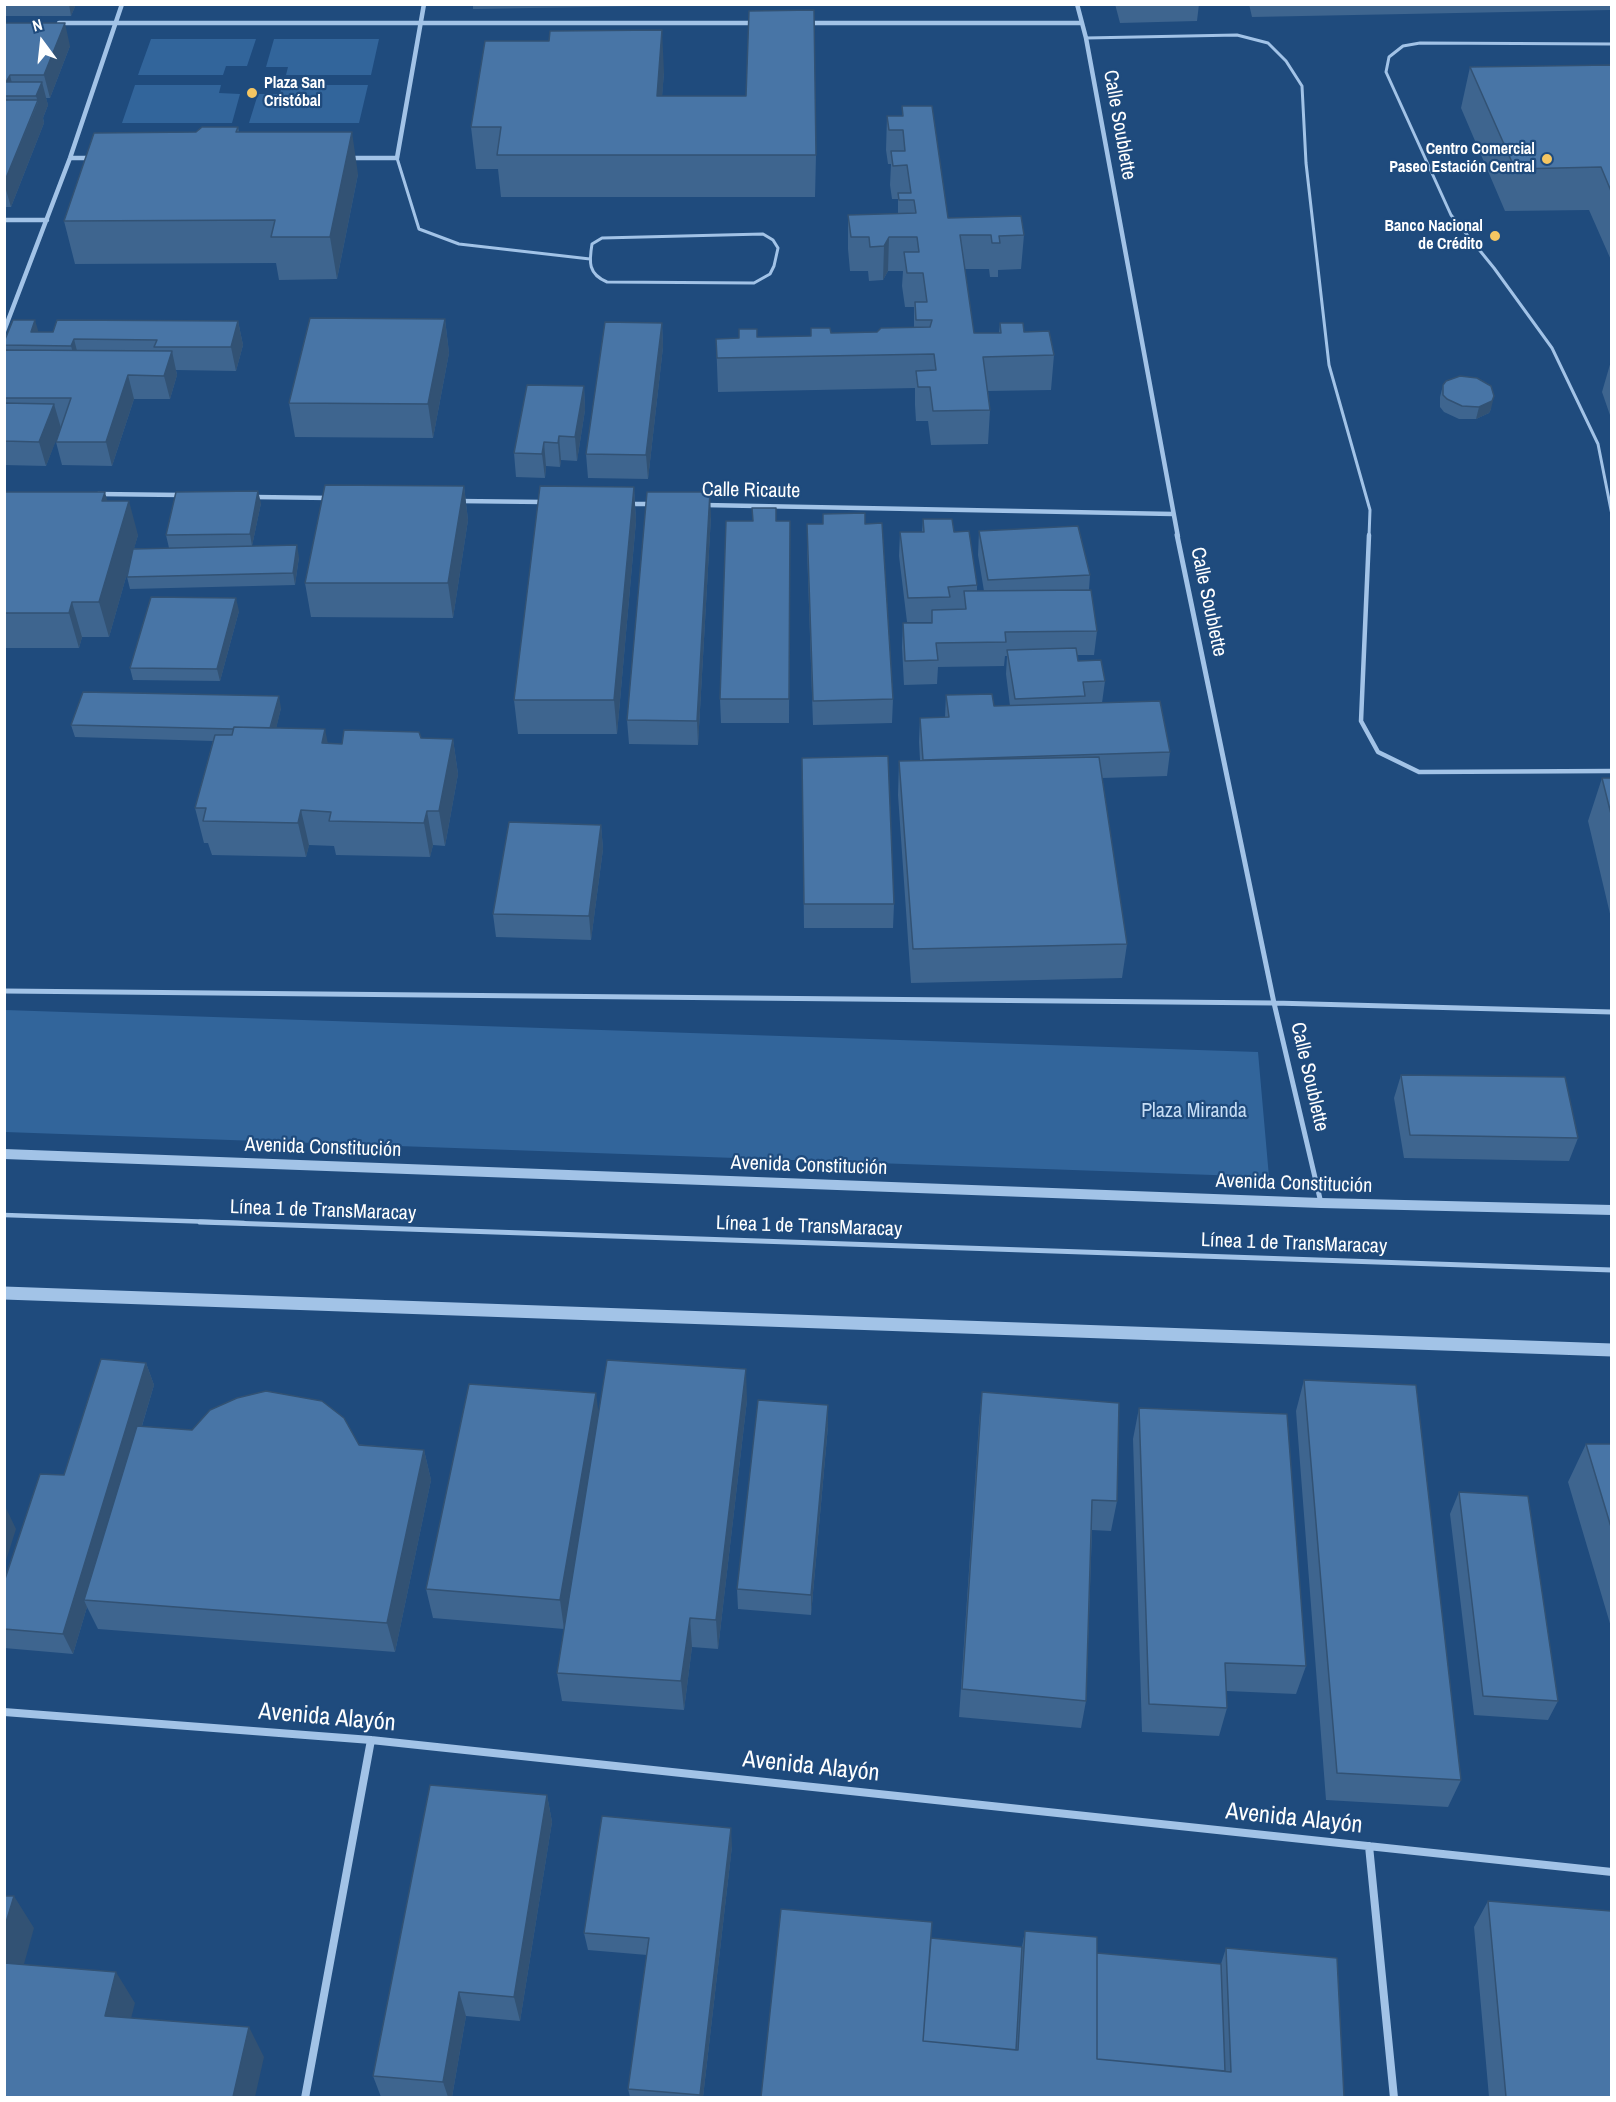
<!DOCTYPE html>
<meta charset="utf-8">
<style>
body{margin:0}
#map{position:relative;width:1616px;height:2102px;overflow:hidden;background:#1f4b7d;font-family:"Archivo Narrow",sans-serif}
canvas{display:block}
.frame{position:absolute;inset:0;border:6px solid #fff;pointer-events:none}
.north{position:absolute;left:12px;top:12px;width:60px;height:60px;-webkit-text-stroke:4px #1f4b7d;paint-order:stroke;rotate:345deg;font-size:16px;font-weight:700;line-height:24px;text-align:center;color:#fff}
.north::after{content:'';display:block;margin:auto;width:21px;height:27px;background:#fff;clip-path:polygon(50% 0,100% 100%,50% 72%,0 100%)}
</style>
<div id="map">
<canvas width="1616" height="2102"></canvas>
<div class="frame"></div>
<div class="north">N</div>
</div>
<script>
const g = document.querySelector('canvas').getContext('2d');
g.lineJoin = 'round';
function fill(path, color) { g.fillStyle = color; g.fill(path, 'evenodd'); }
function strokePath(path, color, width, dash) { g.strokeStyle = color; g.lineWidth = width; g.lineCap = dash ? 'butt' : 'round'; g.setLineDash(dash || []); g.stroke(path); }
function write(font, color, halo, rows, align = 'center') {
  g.font = font + ' "Archivo Narrow",sans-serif'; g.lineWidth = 4.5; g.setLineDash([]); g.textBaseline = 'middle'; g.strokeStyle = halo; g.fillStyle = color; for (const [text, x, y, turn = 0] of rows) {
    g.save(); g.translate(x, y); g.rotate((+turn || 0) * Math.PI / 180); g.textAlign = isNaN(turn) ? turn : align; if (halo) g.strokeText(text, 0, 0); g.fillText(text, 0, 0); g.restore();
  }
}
fill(new Path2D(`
 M151 39H256L247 66H226L223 75H138Z
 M274 39H379L371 75H286L288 67H266Z
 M135 85H221L219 93 240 94 232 123H122Z
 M282 85H368L359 123H249L258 94H280Z
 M5 1010 1258 1052 1269 1177 5 1132Z`), '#32659b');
strokePath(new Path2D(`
 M1086 38 1237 35 1268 43 1286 61 1302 86 1306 163 1329 365 1370 510 1369 537
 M1612 44 1420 43 1403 46 1389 57 1386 72 1451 215 1494 268 1552 348 1598 444 1612 515
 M397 158 419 229 459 244 590 259
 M763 234 773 240 778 248 774 266 770 274 754 283 607 282C588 274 589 262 592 244L602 238Z`), '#a2c3e7', 3);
strokePath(new Path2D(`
 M1369 535 1361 721 1378 752 1419 772 1612 771
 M4 1215 244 1223`), '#a2c3e7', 4.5);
strokePath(new Path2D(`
 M200 1222 1612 1270`), '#a2c3e7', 5);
strokePath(new Path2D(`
 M1077 4 1086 38 1178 537
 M59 23H757
 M809 23H1081
 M70 158H93
 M349 158H397L424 4
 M4 220H47
 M4 331 70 158 122 4
 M98 494 181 495
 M254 497 331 498
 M458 501 544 502
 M629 504H652
 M704 505 1173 514`), '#a2c3e7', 4.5);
strokePath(new Path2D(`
 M1177 535 1274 1003 1321 1203
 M4 991 1274 1003 1612 1012`), '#a2c3e7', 5);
strokePath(new Path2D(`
 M4 1712 371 1740 1612 1872
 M1369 1846 1394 2098
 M305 2098 371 1740`), '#a2c3e7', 8);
strokePath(new Path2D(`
 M4 1154 1321 1203 1612 1210`), '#a2c3e7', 10);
strokePath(new Path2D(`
 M4 1293 1612 1350`), '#a2c3e7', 13);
fill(new Path2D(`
 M4 4H76L71 16H4Z
 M473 4H647V6L473 9Z
 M656 4H723V5L656 6Z
 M1115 4H1199L1197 21 1120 23Z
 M1249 4H1611V10L1252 17Z
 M4 23 70 46 50 98H46L48 105 43 118 44 123 11 207H4Z
 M1611 65V260L1589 210 1505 211 1461 108 1470 67Z
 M664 72 662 96 816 155 815 197H501L498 169H476L471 127Z
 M902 106 948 218 1024 235 1021 269 998 270V277H990L989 269H965L974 333H999L1000 323 1024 332 1054 355 1051 390 988 391 990 410 988 444 931 445 928 421H916L915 405V388L718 392 716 339 811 336 831 333 877 332 914 328V307H905L902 286 903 271H888L883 280 869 281 868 271H850L848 249V215L898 214V199H892L890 185 891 164H888L886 150 887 116H902Z
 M238 127 239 132 358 174 337 279 279 280 276 263 75 264 64 221 196 132Z
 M445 319 449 353 433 438 295 437 289 403Z
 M238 321 243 345 236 371 176 370 177 375 170 399H134L112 466 62 465 56 442 58 434 46 466 4 465V342L38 332H53Z
 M662 323 663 347 648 479 588 478 586 454Z
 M1611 361V418L1602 392Z
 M1443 385 1491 409 1489 413 1476 419H1459L1444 412 1440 407V397Z
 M584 386 585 410 577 461 561 460 560 467 546 466 545 478 516 477 514 453Z
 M464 486 468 520 453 618 311 617 305 583Z
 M634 487 636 521 617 734H518L514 700Z
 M4 492 107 501 138 535 134 548H169L166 535 261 503 252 546 299 557 295 585 130 589 127 577 128 570 109 637H82L79 648H4Z
 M752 508 776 521H790L789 723H721L720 699 753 521Z
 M711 516 698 745 629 744 627 720Z
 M923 519 954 532 977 585V591H984L978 555 979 531 1090 575 1089 590 1097 631 1094 655H1077L1078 661 1105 681 1102 703 1170 752 1167 776 1102 778 1127 944 1122 978 911 983 898 795 899 761 920 760 919 742 920 718 945 717 946 695 994 706H1010L1006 674 1007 656H1005L1004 666 938 667 937 684 904 685 902 647 903 623H931V622H907L899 556 900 532H922Z
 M807 524H865L893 699 892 723 813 725 807 548Z
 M239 611 220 681 133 680 130 668Z
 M281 708 276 728 328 743 342 744 421 738 453 739 458 774 445 846 433 845 430 857 336 855 334 846 309 845 306 857 212 855 208 843H204L195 808 213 741 75 737 71 725Z
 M802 758 894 904 893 928H804Z
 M1602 778H1611V918L1588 821Z
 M601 825 603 849 591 940 496 937 493 914Z
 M1401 1075 1578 1138 1569 1161 1404 1158 1394 1098Z
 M146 1363 154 1385 142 1426 424 1450 431 1480 395 1652 98 1629 87 1607 73 1654 4 1648V1582L64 1475Z
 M1304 1380 1461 1780 1448 1807 1326 1800 1296 1411Z
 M982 1392 1117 1501 1111 1531 1092 1530 1086 1701 1081 1728 959 1717 979 1423Z
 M747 1400 718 1649 692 1647 684 1710 562 1701 557 1673 564 1629 433 1618 426 1589 598 1413Z
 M1139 1408 1306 1666 1296 1694 1227 1691V1708L1219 1736 1142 1732 1133 1439Z
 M828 1426 811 1615 738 1609 737 1589Z
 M1586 1444H1611V1627L1568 1482Z
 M1459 1492 1558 1701 1548 1720 1474 1715 1450 1514Z
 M547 1795 552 1822 520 2021 466 2016 452 2097H381L373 2076Z
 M732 1846 703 2097H630L628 2089 647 1955 588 1950 584 1933Z
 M1488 1901 1611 2097H1489L1474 1927Z
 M1025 1931 1097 1953 1221 1964 1226 1948 1344 2097H761L931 1938 1022 1947Z`), '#3e658f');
fill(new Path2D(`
 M69 4H76L71 16Z
 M65 23 70 46 50 98 44 75Z
 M662 30 664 72 659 138 657 96Z
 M10 75 15 96 6 82Z
 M42 82 48 105 43 118 44 123 11 207 4 183 38 102 36 96Z
 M352 132 358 174 337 279 330 237Z
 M889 237 888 271 883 280 884 246Z
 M445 319 449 353 433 438 428 404Z
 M35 320 42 344 31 332Z
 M238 321 243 345 236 371 231 347Z
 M662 323 663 347 648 479 646 455Z
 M74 339 80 363 78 370 71 346Z
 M172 351 177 375 170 399 164 376Z
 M128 375 134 399 112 466 106 442Z
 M584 386 585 410 577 461 575 437Z
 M1494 396 1491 409 1489 413 1476 419 1479 407Z
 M54 404 61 428 46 466 39 442Z
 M559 436 561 460 560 467 558 443Z
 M544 442 546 466 545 478 542 454Z
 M464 486 468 520 453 618 448 583Z
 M634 487 636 521 617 734 614 700Z
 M258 491 261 503 252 546 250 534Z
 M105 492 114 526 102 501Z
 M710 492 711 516 698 745 697 721Z
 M129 501 138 535 109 637 99 602Z
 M297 545 299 557 295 585 293 573Z
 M236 598 239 611 220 681 217 669Z
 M72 602 82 637 79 648 69 613Z
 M279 696 281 708 273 742 270 730Z
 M325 729 332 764 322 743Z
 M453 739 458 774 445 846 439 811Z
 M301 810 309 845 306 857 298 823Z
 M427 811 433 845 430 857 424 823Z
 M601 825 603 849 591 940 589 916Z
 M146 1363 154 1385 90 1600H84L87 1607 73 1654 63 1634Z
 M746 1369 747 1400 718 1649 716 1620Z
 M596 1393 600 1424 564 1629 560 1600Z
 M828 1405V1426L811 1615V1595Z
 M424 1450 431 1480 395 1652 387 1623Z
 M6 1508 16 1529 4 1567V1513Z
 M690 1618 692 1647 684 1710 681 1681Z
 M547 1795 552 1822 520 2021 514 1997Z
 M731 1828 732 1846 703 2097H700Z
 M14 1896 34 1928 16 1993 4 1976V1929Z
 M116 1972 135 2003 124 2046 105 2016Z
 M459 1992 466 2016 452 2097H448L443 2082Z
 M249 2027 264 2057 255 2097H233Z`), '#325274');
const building = new Path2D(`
 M814 10 816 155H497L501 127H471L485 41H549L550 31 662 30 657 96H746L749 11Z
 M4 23H65L44 75H10L6 82H42L36 96H4Z
 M1611 65V191L1601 167 1515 169 1470 67Z
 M4 100H38L4 183Z
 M902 106H932L948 218 1021 216 1024 235 999 236 1000 243H992L991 235H960L974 333H1001L1000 323H1023L1024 332 1049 331 1054 355 983 357 990 410 933 411 930 387H918L916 371 936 370 934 354 717 358 716 339 739 338V329H757V337L811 336V328H830L831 333 877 332 881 328 930 327 932 320H916L915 302H927L923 273H907L904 252H919L917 237H889L884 246 870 247 869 237H851L848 215 916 213 914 200H899L898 193H911L907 165 893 166 891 151H905L903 130H889L887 116H903Z
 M202 127H238L236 132H352L330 237H271L275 220 64 221 94 133 196 132Z
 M310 318 445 319 428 404 289 403Z
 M13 320H35L31 332H53L57 320 238 321 231 347H154L157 340 74 339 71 346 4 345V342Z
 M605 322 662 323 646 455 586 454Z
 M4 350 172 351 164 376 128 375 106 442H56L71 398H4Z
 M1460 376 1477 378 1491 386 1494 396 1492 401 1479 407 1462 406 1447 399 1443 395V385L1446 381Z
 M527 385 584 386 575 437 559 436 558 443 544 442 542 454 514 453Z
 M4 403 54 404 39 442 4 441Z
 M325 485 464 486 448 583H305Z
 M540 486 634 487 614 700H514Z
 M258 491 250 534 166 535 176 492Z
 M4 492H105L102 501H129L99 602H72L69 613H4Z
 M647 492H710L697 721 627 720Z
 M752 508H776V521H790L789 699H720L726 521H753Z
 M865 513V524L882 523 893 699 813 701 807 524H823V514Z
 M923 519H952L954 532 969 531 977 585 948 587 950 597 908 598 900 532H924Z
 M1078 526 1090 575 988 580 979 531Z
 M297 545 293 573 127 577 133 549Z
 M1091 590 1097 631 1005 632 1006 642 936 643 938 660 905 661 903 623H932V610L966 609 964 591Z
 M151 597 236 598 217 669 130 668Z
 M1076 648 1078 661 1101 660 1105 681 1083 682 1085 696 1015 699 1007 650Z
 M83 692 279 696 270 728 234 727 233 729 71 725Z
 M992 694 994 706 1160 701 1170 752 923 760 920 718 949 717 946 695Z
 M234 727 325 729 322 743 342 744 344 730 419 732 421 738 453 739 439 811H427L424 823 329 821 331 812 301 810 298 823 203 821 206 808H195L215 735H232Z
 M888 756 894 904H804L802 758Z
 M1099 757 1127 944 913 949 899 761Z
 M1602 778H1611V814Z
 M509 822 601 825 589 916 493 914Z
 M1401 1075 1565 1077 1578 1138 1410 1135Z
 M101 1359 146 1363 63 1634 4 1629V1582L40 1474 64 1475Z
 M607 1360 746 1369 716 1620 690 1618 681 1681 557 1673Z
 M1304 1380 1416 1385 1461 1780 1337 1773Z
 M469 1384 596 1393 560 1600 426 1589Z
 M266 1391 322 1401 344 1418 359 1445 424 1450 387 1623 84 1600 137 1426 192 1430 210 1410 237 1398Z
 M982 1392 1119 1403 1117 1501 1092 1500 1086 1701 962 1689Z
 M758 1400 828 1405 811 1595 737 1589Z
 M1139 1408 1287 1414 1306 1666 1225 1663 1227 1708 1149 1704Z
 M1586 1444H1611V1527Z
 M1459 1492 1528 1496 1558 1701 1483 1696Z
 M430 1785 547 1795 514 1997 459 1992 443 2082 373 2076Z
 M602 1816 731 1828 700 2095 628 2089 649 1938 584 1933Z
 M4 1896H14L4 1929Z
 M1488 1901 1611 1911V2097H1506Z
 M781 1909 932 1922 923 2041 1018 2050 1025 1931 1097 1937V2059L1231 2072 1226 1948 1337 1958 1344 2097H761Z
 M931 1938 1022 1947 1016 2050 923 2041Z
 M1097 1953 1221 1964 1225 2071 1097 2059Z
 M4 1963 116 1972 105 2016 249 2027 233 2097H4Z`);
fill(building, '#4875a6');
strokePath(building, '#325274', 1.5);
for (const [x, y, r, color] of [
 [252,93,6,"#f5c662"],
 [1547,159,6,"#f5c662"],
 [1495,236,6,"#f5c662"]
]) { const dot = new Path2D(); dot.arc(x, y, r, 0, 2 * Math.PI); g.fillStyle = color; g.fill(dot); strokePath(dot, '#1f4b7d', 2); }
write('bold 16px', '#fff', '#1f4b7d', [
 ["Plaza San",264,84,"left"],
 ["Cristóbal",264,102,"left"],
 ["Centro Comercial",1535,150],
 ["Paseo Estación Central",1535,168],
 ["Banco Nacional",1483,227],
 ["de Crédito",1483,245]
], 'right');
write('20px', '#fff', '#1f4b7d', [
 ["Calle Soublette",1119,125,80],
 ["Calle Ricaute",751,491,1],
 ["Calle Soublette",1208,602,78],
 ["Calle Soublette",1309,1077,77],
 ["Avenida Constitución",323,1148,2],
 ["Avenida Constitución",809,1166,2],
 ["Avenida Constitución",1294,1184,2],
 ["Línea 1 de TransMaracay",323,1211,2],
 ["Línea 1 de TransMaracay",809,1227,2],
 ["Línea 1 de TransMaracay",1294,1244,2]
]);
write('20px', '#c6ddf5', '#1f4b7d', [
 ["Plaza Miranda",1194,1112]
]);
write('24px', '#fff', '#1f4b7d', [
 ["Avenida Alayón",327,1718,5],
 ["Avenida Alayón",811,1767,6],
 ["Avenida Alayón",1294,1819,6]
]);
</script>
